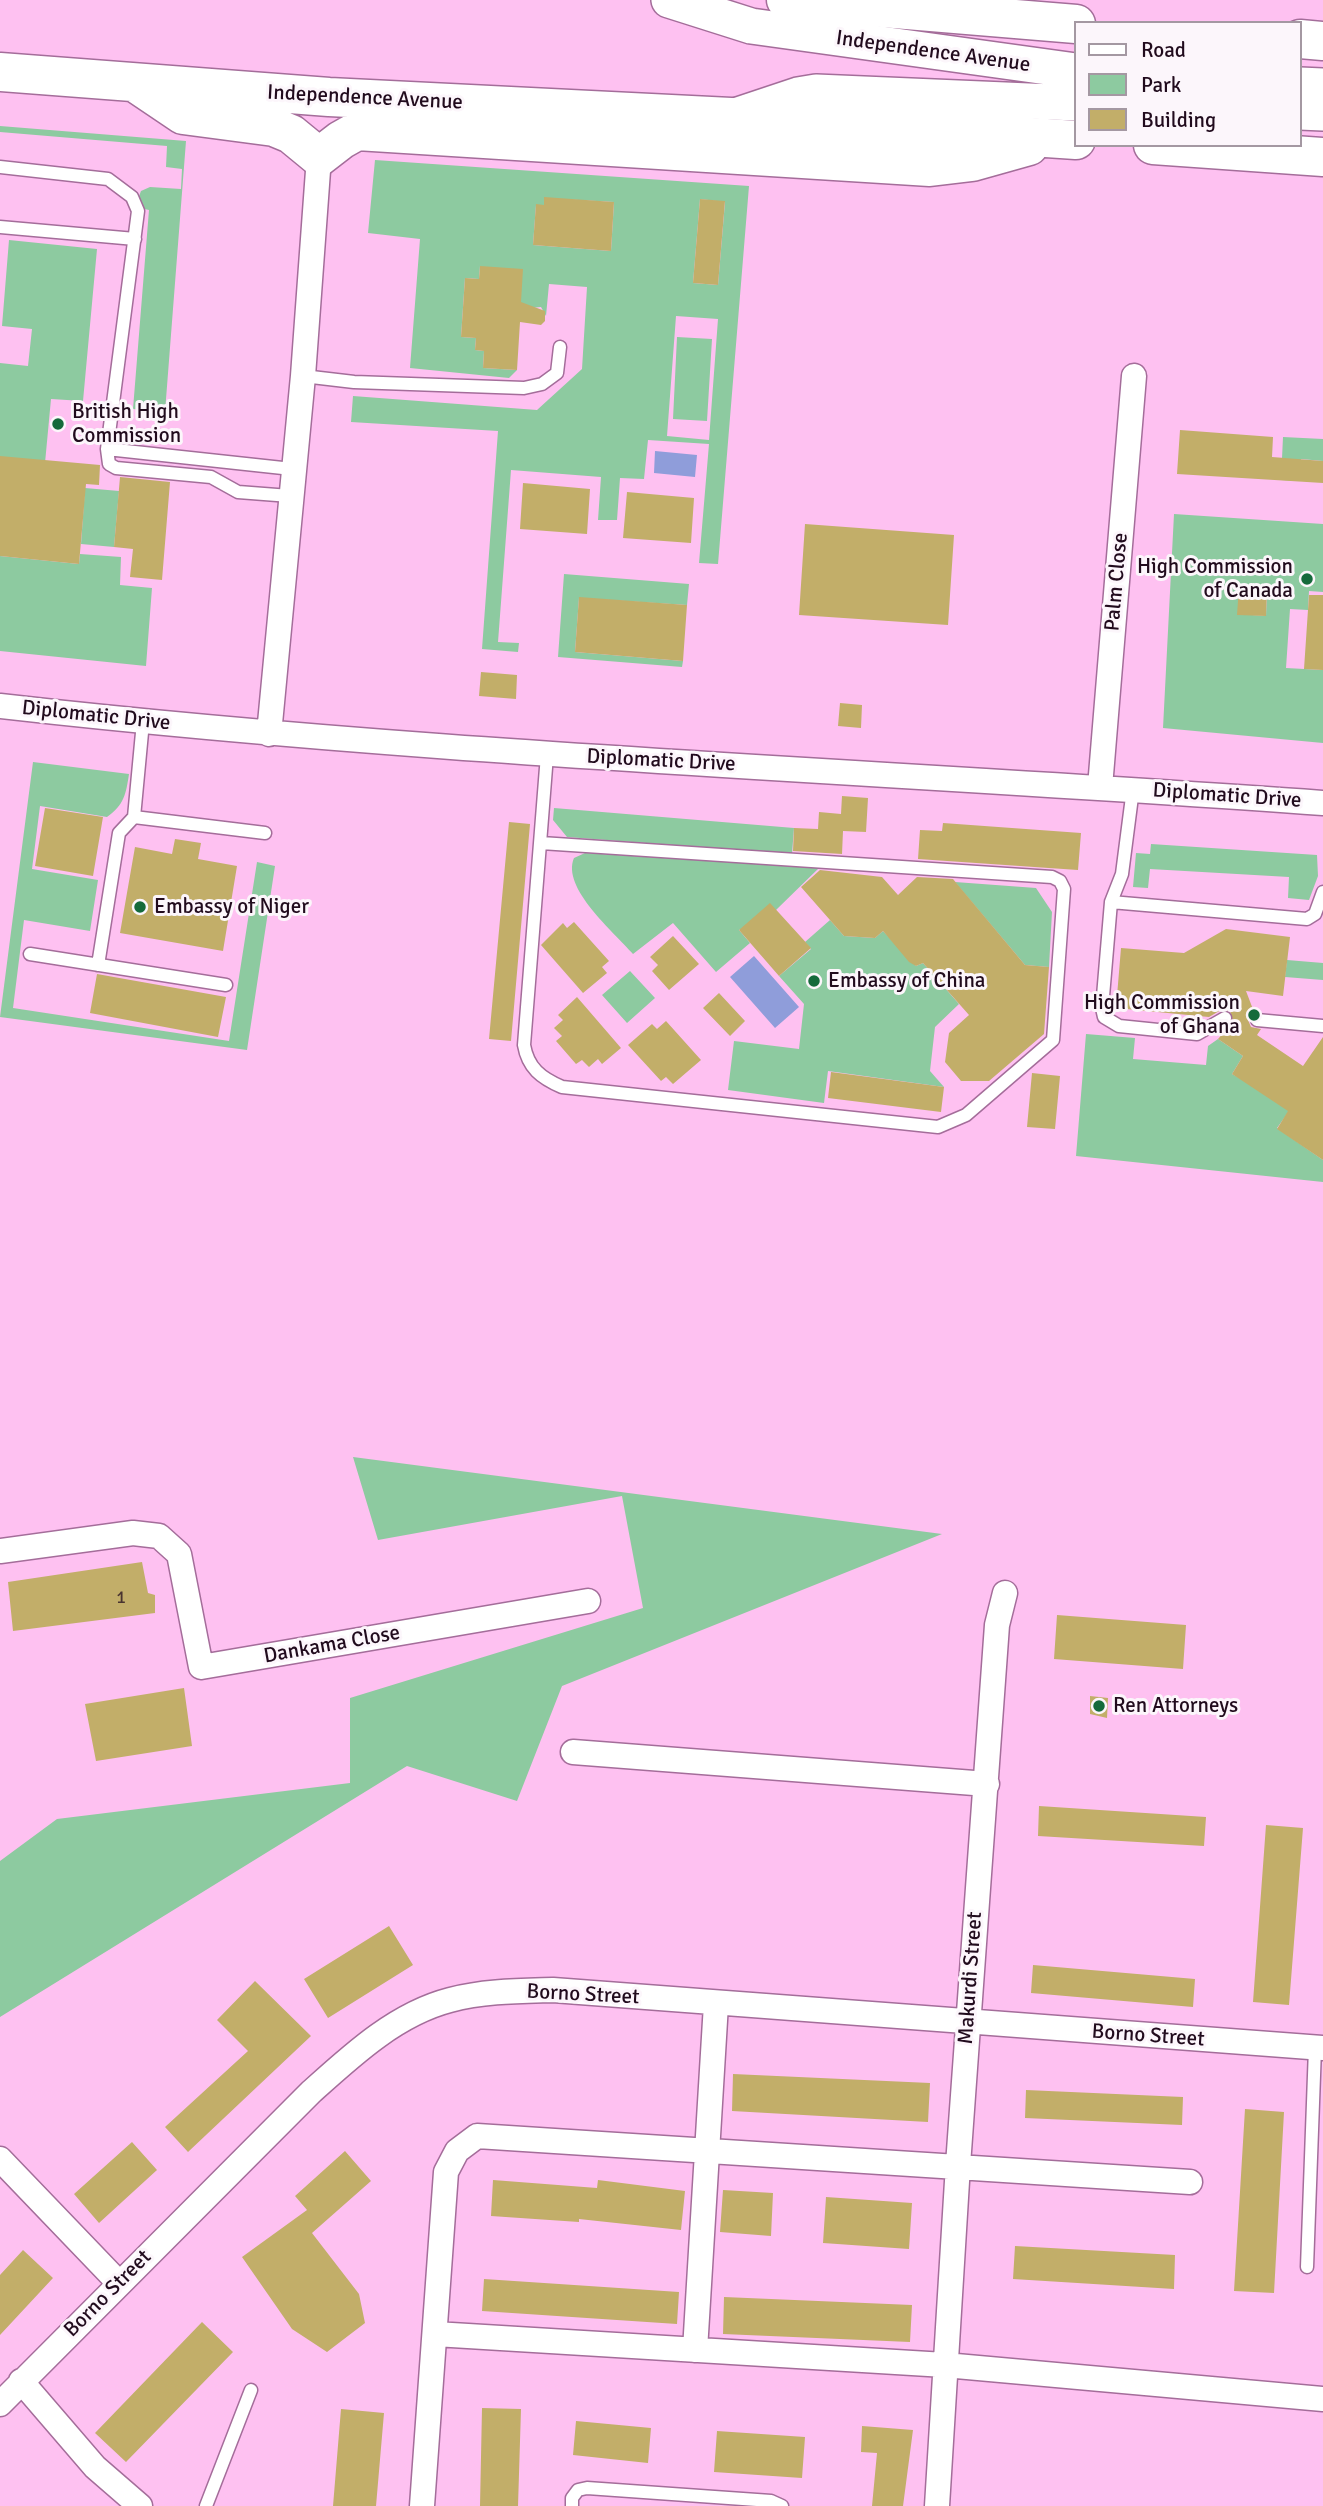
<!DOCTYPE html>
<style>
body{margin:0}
#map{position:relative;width:1323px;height:2506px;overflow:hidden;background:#fec1f1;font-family:Signika,sans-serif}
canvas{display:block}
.legend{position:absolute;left:1074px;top:21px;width:228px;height:126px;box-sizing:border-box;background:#fcf6fb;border:2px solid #a498a2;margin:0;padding:9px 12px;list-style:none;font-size:21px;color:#210b1d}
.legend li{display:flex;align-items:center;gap:14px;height:35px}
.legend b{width:35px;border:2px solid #a498a2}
</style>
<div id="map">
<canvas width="1323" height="2506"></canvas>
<ul class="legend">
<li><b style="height:9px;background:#fff"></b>Road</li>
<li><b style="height:19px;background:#8dcaa0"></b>Park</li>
<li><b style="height:19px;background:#c2ae69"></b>Building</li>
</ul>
</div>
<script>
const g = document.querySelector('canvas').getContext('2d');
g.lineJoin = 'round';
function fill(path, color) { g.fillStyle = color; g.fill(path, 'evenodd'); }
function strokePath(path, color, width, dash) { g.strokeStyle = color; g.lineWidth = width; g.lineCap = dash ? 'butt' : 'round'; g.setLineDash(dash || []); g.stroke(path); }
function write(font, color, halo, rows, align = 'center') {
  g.font = font + ' Signika,sans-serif'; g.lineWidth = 6; g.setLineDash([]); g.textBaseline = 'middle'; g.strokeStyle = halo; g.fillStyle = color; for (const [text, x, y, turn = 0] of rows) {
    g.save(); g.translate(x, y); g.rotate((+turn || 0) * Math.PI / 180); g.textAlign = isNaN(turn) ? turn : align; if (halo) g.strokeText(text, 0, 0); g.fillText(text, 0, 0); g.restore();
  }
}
fill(new Path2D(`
 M0 126 186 141 165 412 133 409 149 210 135 207 141 191 150 187 181 189 182 169 166 167 167 146 0 132Z
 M375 160 749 186 718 564 699 563 709 444 648 440 644 479 620 478 617 520H598L601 477 511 470 498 642 519 643 518 652 482 649 498 431 351 422 353 396 537 410 582 369 587 287 549 284 546 316 541 307 520 309 480 266 479 279 465 278 461 337 476 338 475 350 484 351 483 368 517 370 509 378 410 368 420 239 368 233ZM544 198 614 202 611 251 533 245 536 205H544ZM700 199 725 202 718 285 693 283ZM676 316 718 319 709 440 667 436Z
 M9 240 97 249 83 401 51 399 45 463 0 459V363L28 366 32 329 2 326Z
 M677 337 712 339 707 421 673 419Z
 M1283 437 1323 439V461L1301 459 1299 481 1281 480Z
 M85 488 119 491 114 547 81 544Z
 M1174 514 1323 524V592L1309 591 1308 610 1290 609 1286 668 1323 670V743L1163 728ZM1239 587 1267 589 1266 616 1238 614Z
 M80 554 121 557 120 585 152 588 146 666 0 651V556L79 564Z
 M564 574 689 584 687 605 579 598 575 652 683 661 682 667 558 657Z
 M33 762 129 774C126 794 124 805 107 817L40 806 32 869 98 880 90 931 24 920 13 1008 229 1041 257 862 275 866 247 1050 0 1017Z
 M554 808 794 828 792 854 567 837 553 820Z
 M1151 844 1317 855 1318 876 1309 900 1288 898 1289 877 1150 869 1148 888 1133 887 1136 853 1150 854Z
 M585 853 819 868 776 910 739 930 750 943 716 972 673 923 633 954C614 932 561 888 574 858Z
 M955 882 1036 888 1052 912 1049 967 1025 965Z
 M830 920 844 936 875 938 883 931 916 966 923 963 959 1004 935 1027 930 1071 944 1087 828 1071 824 1103 728 1090 734 1041 799 1049 804 1004 779 976 811 949 805 942Z
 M1287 960 1323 963V980L1285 977Z
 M630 971 655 998 627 1023 602 995Z
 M1086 1034 1135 1038 1133 1059 1206 1065 1208 1046 1218 1039 1243 1056 1232 1074 1292 1107 1277 1128 1323 1160V1182L1076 1156Z
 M353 1457 942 1534 562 1686 517 1801 407 1766 0 2017V1861L57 1819 350 1783V1698L643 1608 622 1496 378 1540Z`), '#8dcaa0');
fill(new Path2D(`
 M655 451 697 455 695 477 654 473Z
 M754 956 799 1007 775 1028 730 977Z`), '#8f9dda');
fill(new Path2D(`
 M544 197 614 202 611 251 533 245 536 204 544 205Z
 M700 199 725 201 718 285 693 283Z
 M480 266 523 269 521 302 545 311V321L541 325 520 322 517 370 483 368 484 351 475 350 476 338 461 337 465 278 479 279Z
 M1180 430 1273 437 1272 457 1323 461V483L1177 474Z
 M0 456 100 465 99 485 86 484 79 564 0 556Z
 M120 477 170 482 162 580 130 577 133 549 114 547Z
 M523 483 590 489 587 534 520 529Z
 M627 492 694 498 691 543 623 538Z
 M805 524 954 535 948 625 799 615Z
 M1239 587 1267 589 1266 616 1237 615Z
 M1309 595H1323V670L1304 669Z
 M579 597 687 605 683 661 575 652Z
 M481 672 517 675 516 699 479 696Z
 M840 703 862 705 861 728 838 726Z
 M842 796 868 798 866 832 843 831 842 854 793 851 794 828 818 829 819 812 841 814Z
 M45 808 103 817 93 876 35 866Z
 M509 822 530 824 511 1041 489 1039Z
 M943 823 1081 833 1078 870 918 859 920 830 942 831Z
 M175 839 201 843 198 859 237 866 223 951 120 933 135 847 172 854Z
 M820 870 882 877 898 895 917 877 953 879 1025 965 1049 967 1044 1034 989 1081H961L945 1062 949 1033 969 1015 923 963 916 966 909 962 883 931 875 938 844 936 801 887Z
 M770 903 811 948 779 976 739 930Z
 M574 922 609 961 602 967 607 973 583 993 541 945 563 923 567 928Z
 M1226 929 1290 937 1283 996 1246 991 1254 1012 1248 1020 1251 1027 1261 1029 1257 1035 1303 1066 1323 1037V1160L1277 1129 1288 1111 1232 1074 1243 1056 1218 1039 1233 1022 1230 1011 1221 1010 1209 1017 1116 1008 1121 948 1184 953Z
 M673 936 699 964 669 990 652 971 658 965 650 957Z
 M97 974 226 997 218 1037 90 1013Z
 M719 993 745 1021 730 1036 703 1008Z
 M577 997 621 1048 602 1064 598 1059 589 1067 582 1060 576 1064 556 1041 562 1036 554 1028 563 1020 558 1015Z
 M666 1021 701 1060 673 1084 666 1077 661 1081 628 1045 652 1024 657 1029Z
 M831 1072 944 1087 941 1112 828 1098Z
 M1032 1073 1060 1076 1055 1129 1027 1127Z
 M142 1562 148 1593 155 1595V1613L13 1631 8 1582Z
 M1057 1615 1186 1625 1183 1669 1054 1659Z
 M184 1688 192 1746 96 1761 85 1704Z
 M1090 1696 1108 1698 1107 1718 1090 1714Z
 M1039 1806 1206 1817 1204 1846 1038 1836Z
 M1266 1825 1303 1828 1289 2005 1253 2002Z
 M389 1926 413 1965 328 2018 304 1979Z
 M1033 1965 1195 1979 1193 2007 1031 1993Z
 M255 1981 311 2036 188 2152 165 2127 248 2051 217 2020Z
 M733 2074 930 2083 928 2122 732 2111Z
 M1026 2090 1183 2097 1182 2125 1025 2118Z
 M1245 2109 1284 2112 1274 2293 1234 2291Z
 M132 2142 157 2170 99 2223 74 2194Z
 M345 2151 371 2181 312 2233 359 2294 365 2323 327 2352 292 2329 242 2257 307 2210 295 2196Z
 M493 2180 597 2188 598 2180 685 2191 681 2230 579 2219V2222L491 2216Z
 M723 2190 773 2193 771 2236 720 2232Z
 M826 2197 912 2203 909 2249 823 2243Z
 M1015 2246 1175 2255 1174 2289 1013 2279Z
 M23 2250 53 2278 0 2335V2275Z
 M484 2279 679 2292 677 2324 482 2311Z
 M724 2297 912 2305 910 2342 723 2334Z
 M202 2322 233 2352 126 2462 95 2433Z
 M482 2408 521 2409 518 2506H480Z
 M341 2409 384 2413 376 2506H333Z
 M576 2421 651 2428 648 2463 573 2455Z
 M862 2426 913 2430 903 2506H872L877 2453 861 2452Z
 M717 2431 805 2437 802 2478 714 2472Z`), '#c2ae69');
const service = new Path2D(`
 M0 167 108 179 132 197 138 211 107 449 109 464 116 468 211 477 238 492 290 496
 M0 227 135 239
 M303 376 354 382 524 388 542 384 557 373 560 347
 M107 449 292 469
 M1133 789 1122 874 1111 902 1102 1008 1104 1017 1119 1026 1197 1034 1225 1018
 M134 817 143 722
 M541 843 1052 877 1060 881 1064 889 1053 1040 966 1115 938 1127 562 1087C541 1078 528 1068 524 1045L547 755
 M1111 902 1307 919 1315 914 1323 892
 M30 954 226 985
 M98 965 119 833 134 817 265 833
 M1257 1020 1323 1026
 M1307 2267 1315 2048
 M206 2506 251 2390
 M572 2506V2498L578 2490 587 2488 771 2501 782 2506`);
const minor = new Path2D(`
 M0 706C440 756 882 771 1323 803
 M269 734 303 376 319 157
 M1100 787 1134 376
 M0 1551 133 1533 159 1536 179 1554 201 1667 588 1601
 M573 1752 987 1784
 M0 2159 119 2283
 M435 2334 945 2365 1323 2399
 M695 2350 716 2004
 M21 2381 95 2467 140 2506
 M0 2404 311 2092C352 2055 396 2014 450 2000 484 1991 519 1991 553 1990L1323 2048
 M422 2506 446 2172 457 2151 477 2136 1190 2182
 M937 2506 958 2165 997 1625 1005 1593`);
const secondary = new Path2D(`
 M669 0 751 26 1076 71
 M1300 85 1323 86
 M1300 112 1323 113
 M735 116 798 95 816 92 1076 103`);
const primary = new Path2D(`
 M786 0 1076 24
 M1300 39 1323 41
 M0 72 329 97 731 117 1076 140
 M137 84 183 115 274 127 291 134 319 157 341 140 357 131 930 167 972 162 1029 146
 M1153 145 1323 157`);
strokePath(service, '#a46d9a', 15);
strokePath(minor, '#a46d9a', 27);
strokePath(secondary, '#a46d9a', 38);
strokePath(primary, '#a46d9a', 41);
strokePath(service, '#fff', 12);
strokePath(minor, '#fff', 24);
strokePath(secondary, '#fff', 35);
strokePath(primary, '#fff', 38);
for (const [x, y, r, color] of [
 [58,424,7,"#156a3b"],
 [1307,579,7,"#156a3b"],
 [140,907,7,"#156a3b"],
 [814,981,7,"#156a3b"],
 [1254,1015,7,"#156a3b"],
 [1099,1706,7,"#156a3b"]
]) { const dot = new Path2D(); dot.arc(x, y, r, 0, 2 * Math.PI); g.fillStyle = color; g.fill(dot); strokePath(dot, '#fcf6fb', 2.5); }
write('18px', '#493430', null, [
 ["1",121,1598]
]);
write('21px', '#210b1d', '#fcf6fb', [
 ["Independence Avenue",933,52,8],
 ["Independence Avenue",365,98,3],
 ["Palm Close",1117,582,-85],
 ["Diplomatic Drive",96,716,6],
 ["Diplomatic Drive",661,761,3],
 ["Diplomatic Drive",1227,796,4],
 ["Dankama Close",332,1645,-10],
 ["Makurdi Street",971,1978,-86],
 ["Borno Street",583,1995,3],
 ["Borno Street",1148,2036,4],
 ["Borno Street",108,2294,-45]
]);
write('21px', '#210b1d', '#fcf6fb', [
 ["British High",72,412],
 ["Commission",72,436],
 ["High Commission",1293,567,"right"],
 ["of Canada",1293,591,"right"],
 ["Embassy of Niger",154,907],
 ["Embassy of China",828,981],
 ["High Commission",1240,1003,"right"],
 ["of Ghana",1240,1027,"right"],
 ["Ren Attorneys",1113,1706]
], 'left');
</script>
